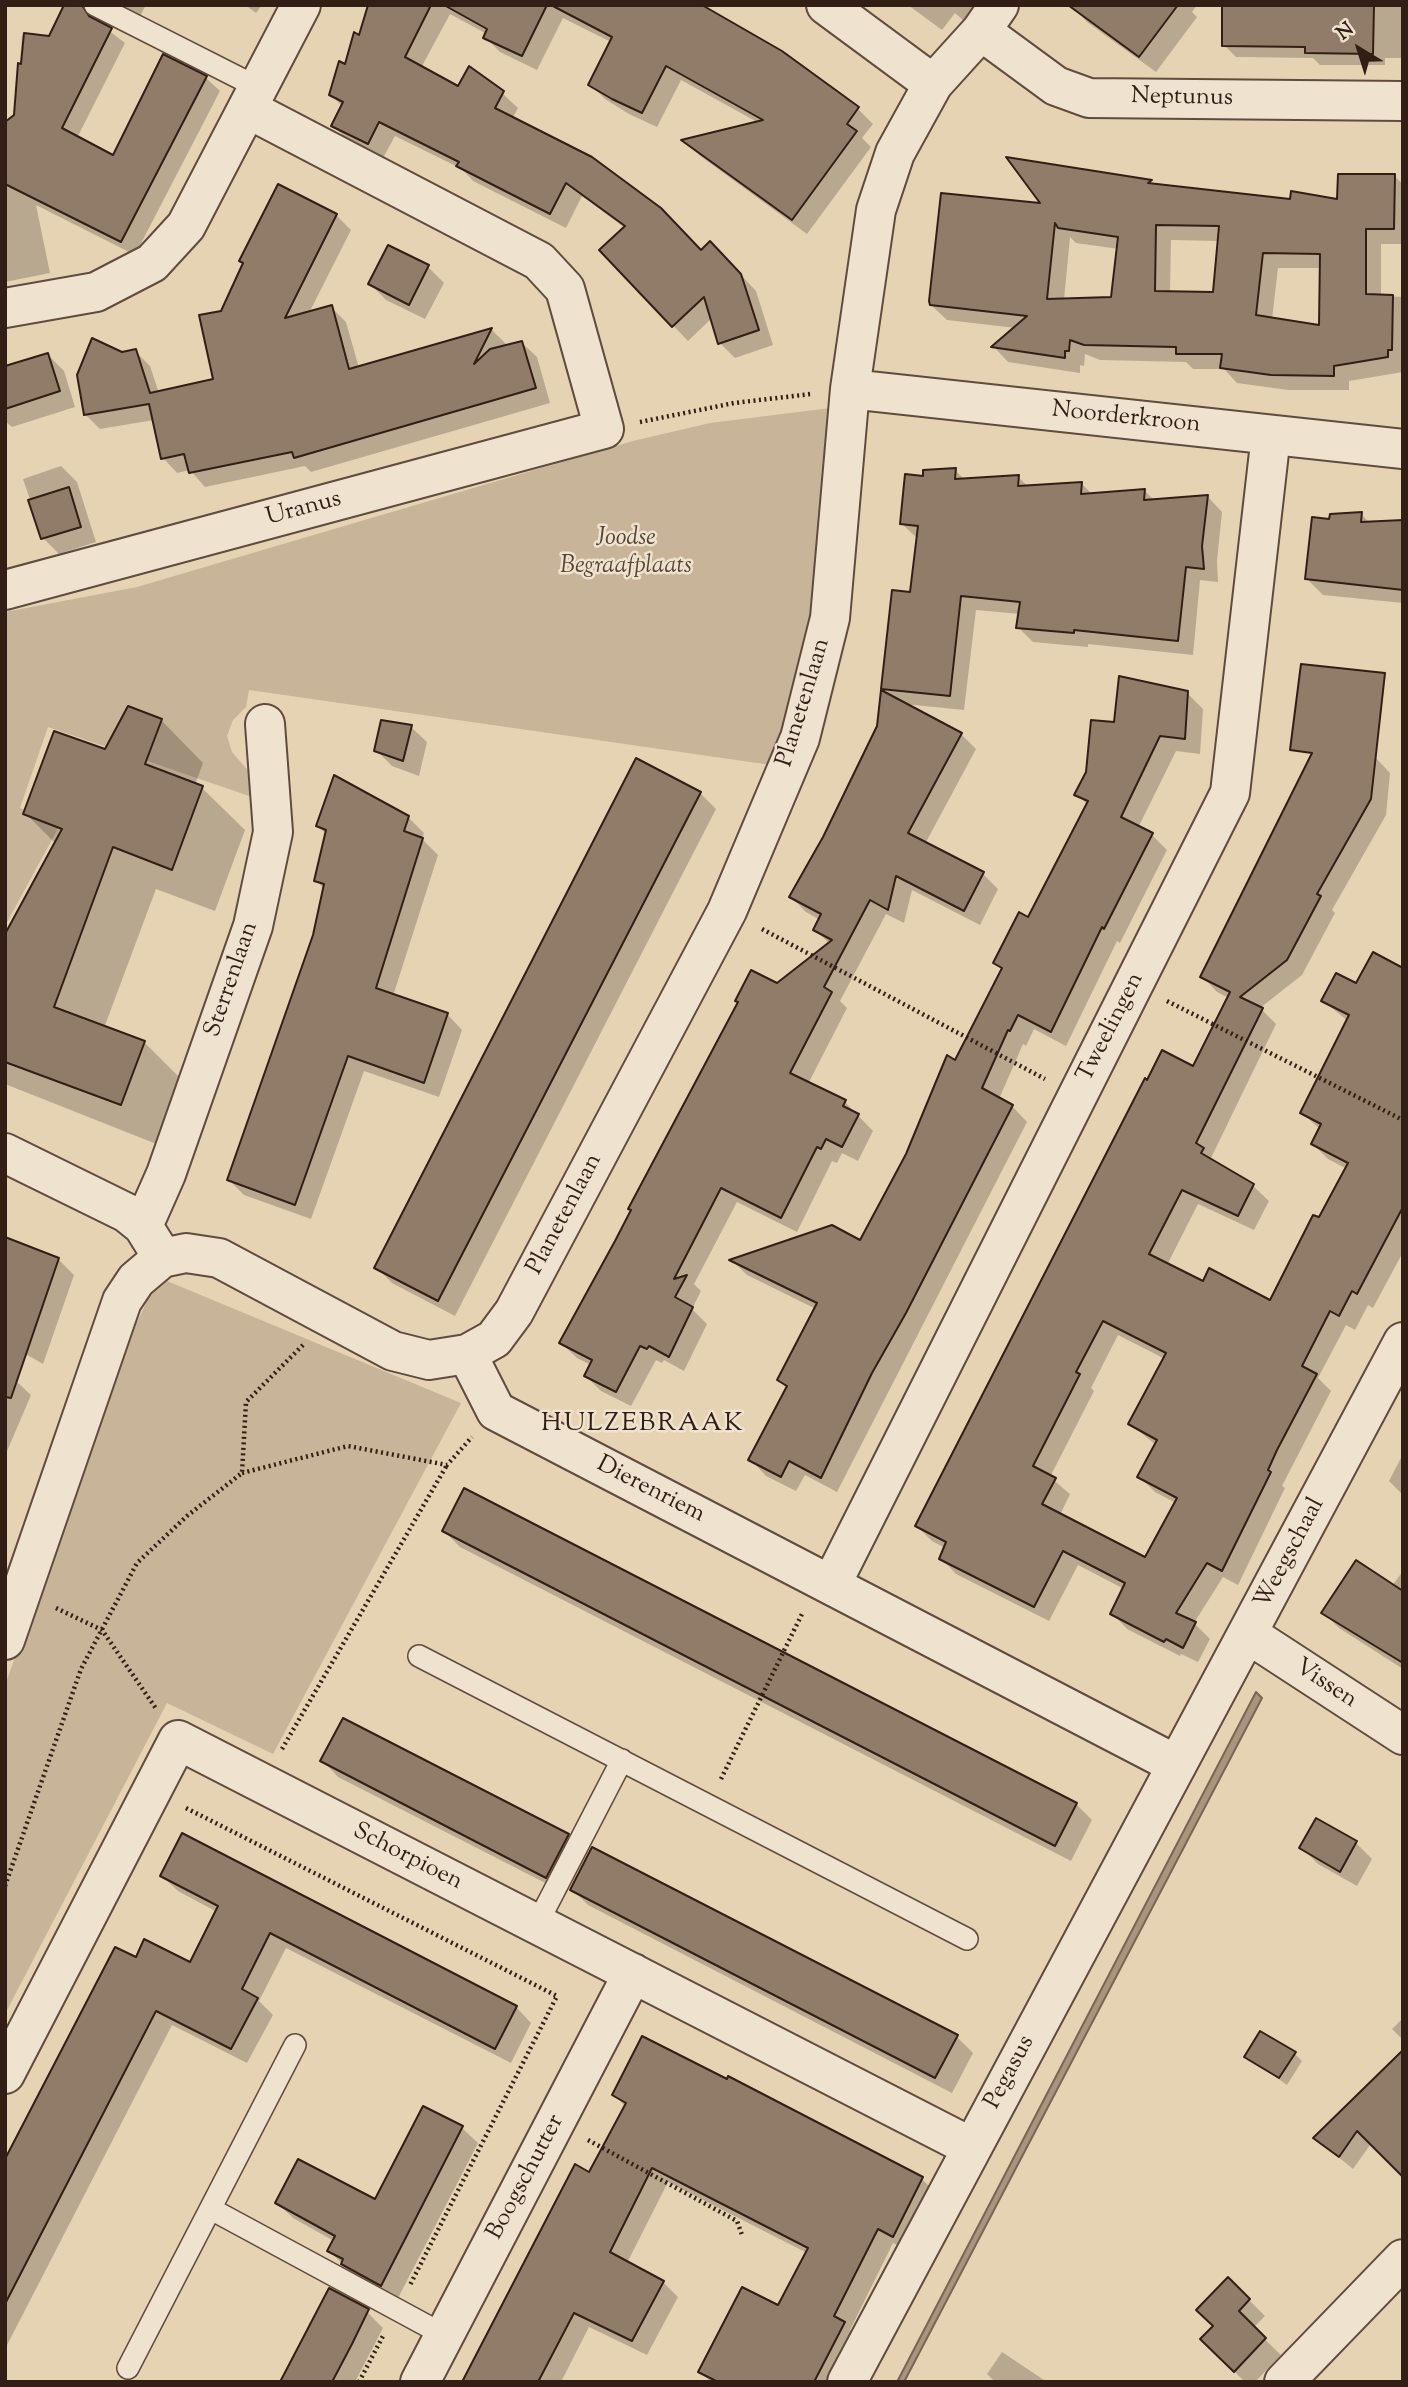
<!DOCTYPE html>
<style>
body{margin:0}
#map{position:relative;width:1408px;height:2387px;overflow:hidden;background:#e6d3b4;font-family:"Sorts Mill Goudy",serif}
canvas{display:block}
.frame{position:absolute;inset:0;border:7px solid #331e16;pointer-events:none}
.north{position:absolute;left:1324px;top:14px;width:70px;height:70px;-webkit-text-stroke:5px #efe2ce;paint-order:stroke;rotate:322deg;font-size:19px;font-weight:700;line-height:28px;text-align:center;color:#331e16}
.north::after{content:'';display:block;margin:auto;width:24px;height:32px;background:#331e16;clip-path:polygon(50% 0,100% 100%,50% 72%,0 100%)}
</style>
<div id="map">
<canvas width="1408" height="2387"></canvas>
<div class="frame"></div>
<div class="north">N</div>
</div>
<script>
const g = document.querySelector('canvas').getContext('2d');
g.lineJoin = 'round';
function fill(path, color) { g.fillStyle = color; g.fill(path, 'evenodd'); }
function strokePath(path, color, width, dash) { g.strokeStyle = color; g.lineWidth = width; g.lineCap = dash ? 'butt' : 'round'; g.setLineDash(dash || []); g.stroke(path); }
function write(font, color, halo, rows, align = 'center') {
  g.font = font + ' "Sorts Mill Goudy",serif'; g.lineWidth = 5; g.setLineDash([]); g.textBaseline = 'middle'; g.strokeStyle = halo; g.fillStyle = color; for (const [text, x, y, turn = 0] of rows) {
    g.save(); g.translate(x, y); g.rotate((+turn || 0) * Math.PI / 180); g.textAlign = isNaN(turn) ? turn : align; if (halo) g.strokeText(text, 0, 0); g.fillText(text, 0, 0); g.restore();
  }
}
fill(new Path2D(`
 M838 407 802 687 771 765 249 690 246 707 233 720 227 736 232 752 252 775 255 798 48 727 20 808 61 823 5 926V612L137 587 633 441 710 423Z
 M167 1281 461 1403 273 1754 167 1703 5 2014V1685L136 1324 149 1297Z`), '#c8b499');
const water = new Path2D(`
 M1256 1692 1262 1698 904 2382H897Z`);
fill(water, '#a9957e');
strokePath(water, '#7a6554', 2);
fill(new Path2D(`
 M65 5H108L101 8 95 20 125 43 77 138 113 158 164 57 206 78 220 91 135 255 36 205 50 273 5 282V124L16 116 22 35 50 38Z
 M111 5H146L139 18Z
 M245 5H262L256 13Z
 M376 5H695L781 52 858 109 873 124 862 138 871 147 807 234 699 155 685 141 759 123 681 80 657 127 629 114 605 99 590 84 611 42 563 18 537 70 500 52 485 37 487 34 450 14 421 68 459 88 502 93 518 108 512 119 702 252 725 258 756 291 773 345 735 358 720 343 712 318 688 341 601 250 625 228 582 196 566 228 473 181 462 169 395 136 383 158 348 140 333 126 343 107 331 95Z
 M908 5H975L964 21 955 13 942 30Z
 M1197 5 1192 12 1197 17 1156 72 1087 22 1072 6Z
 M1307 5H1403V58H1385V65H1320L1313 58 1236 57 1224 45Z
 M1010 160 1151 182 1155 186 1292 201H1339L1394 176 1403 184V244H1381V296L1403 297V372L1349 381V390H1288L1237 383 1224 369H1193L1186 362 1100 360 1085 354 1084 366 1080 365V373L1008 362 994 347 1016 328 947 320 931 305 1044 205ZM1070 237 1076 243 1119 249 1112 299 1064 300ZM1171 240 1219 241 1214 294 1170 293ZM1278 268H1322L1321 327 1272 319Z
 M336 215 351 230 309 313 331 307 346 322 359 368 492 330 506 344 505 347 522 343 537 357 550 403 311 472 305 466 205 487 190 470 177 473 163 458 154 420 100 429 85 414 121 354 135 351 150 366 159 393 216 381 222 312Z
 M428 267 444 283 425 319 386 300 370 284Z
 M48 355 64 371 75 407 12 427 5 421V368Z
 M61 466 77 482 96 542 59 554 43 538 23 479Z
 M955 470 965 480 1018 477 1029 487 1081 483 1092 494 1144 490 1155 501 1208 497 1222 512 1217 561 1218 582 1200 580 1193 655 1088 644V647L1033 642 1018 627 1020 614 976 610 964 710 904 704 961 734 976 749 925 844 983 874 998 889 980 925 912 890 904 923 886 914 840 1001 847 1008 808 1084 845 1102 873 1131 858 1161 842 1153 837 1163 832 1161 797 1232 737 1202 694 1284 701 1291 692 1309 707 1324 684 1371 664 1360 662 1363 656 1360 631 1406 601 1391 586 1376 591 1365 577 1358 561 1343 777 985 830 944 815 930 820 920 806 912 791 897 825 838 878 727 890 696 883 688 912 594 917 538 902 524 924 478Z
 M1361 514 1371 524 1403 522V603L1323 595 1307 579 1331 521Z
 M1187 693 1203 709 1200 754 1176 751 1138 828 1152 835 1167 850 1120 943 1117 941 1066 1046 1034 1029 1026 1046 1023 1044 999 1099 1012 1106 1027 1122 837 1492 805 1475 796 1491 766 1476 751 1460 787 1389 779 1380 816 1309 747 1275 733 1261 861 1242 1002 970 995 963 1029 919 1088 805 1076 794 1116 724Z
 M161 720 203 763 195 785 202 788 245 830 215 911 156 889 104 1028 144 1042 187 1085 164 1147 5 1084V938L56 844 25 813 105 751Z
 M411 727 427 742 419 776 392 766 376 750Z
 M1375 757 1390 773 1386 815 1332 910 1335 913 1302 975 1260 1008 1276 1024 1211 1158 1253 1186 1269 1201 1254 1230 1198 1204 1167 1265 1203 1283 1270 1302 1347 1169 1328 1159 1313 1144 1320 1129 1302 1113 1348 1021 1323 1001 1403 970V1252L1373 1308 1368 1305 1355 1330 1346 1325 1318 1378 1331 1391 1282 1486 1285 1488 1238 1585 1223 1577 1194 1623 1210 1639 1198 1662 1181 1654 1180 1656 1127 1629 1112 1613 1124 1589 1078 1565 1049 1621 956 1574 941 1558 945 1548 932 1541 917 1526 1194 1068 1229 998 1217 992 1202 976ZM1118 1335 1165 1359 1130 1424 1156 1445 1140 1477 1155 1492 1176 1503 1146 1559 1060 1515 1070 1494 1050 1477 1094 1391 1091 1388Z
 M700 793 716 809 455 1316 392 1283 376 1267Z
 M408 817 424 833 422 839 438 855 393 996 447 1014 462 1030 439 1097 364 1071 311 1219 244 1195 229 1180 315 935 324 889 316 880 326 834 318 826Z
 M58 1259 74 1275 43 1364 5 1342Z
 M5 1377 16 1381 31 1395 5 1456Z
 M1403 1454V1495L1389 1481Z
 M444 1531 1076 1804 1092 1820 1071 1861 460 1547Z
 M1403 1571V1669L1339 1628 1324 1613 1392 1586Z
 M323 1761 568 1836 584 1852 563 1892 338 1777Z
 M1317 1821 1356 1843 1372 1859 1357 1886 1318 1864 1302 1848Z
 M162 1876 516 2007 531 2023 511 2063 286 1948 259 2001 273 2015 247 2063 172 2025 5 2349V2163L136 1960 190 1965 217 1912 178 1891Z
 M572 1889 957 2037 973 2053 952 2093 588 1905Z
 M1403 2018V2040L1392 2029Z
 M1294 2053 1302 2061 1287 2085 1246 2056Z
 M614 2095 922 2179 937 2194 908 2251 893 2243 850 2330 859 2338 837 2382H711L700 2371 778 2307 807 2253 668 2182 627 2263 663 2282 678 2297 647 2355 589 2327 561 2382H465L626 2107Z
 M424 2108 462 2128 478 2143 397 2300 359 2280 329 2251 334 2241 293 2218 277 2203 375 2201Z
 M1392 2114 1353 2169 1315 2138Z
 M1228 2279 1265 2316 1253 2328 1281 2355 1255 2382H1245L1202 2339 1215 2327Z
 M330 2290 367 2312 383 2328 355 2382H282Z
 M1002 2352 1047 2382H995L987 2374Z`), '#0003');
const building = new Path2D(`
 M64 5H82L89 16 112 28 62 128 113 155 163 54 207 76 121 242 5 184V122L14 115 18 63 21 64 24 33 49 36Z
 M368 5H431L405 57 458 86 469 66 504 91 495 108 592 157 661 208 701 250 710 241 741 274 759 330 718 344 704 297 672 327 599 250 625 226 566 183 550 214 456 166 459 162 379 122 368 144 331 126 343 102 329 95 339 61 345 64 354 32 359 35Z
 M444 5H547L522 56 483 38 487 29Z
 M551 5H702L782 51 859 107 847 124 857 131 792 220 681 140 763 120 666 66 642 113 612 99 588 85 612 37Z
 M1068 5H1178L1139 57Z
 M1222 5H1374L1373 54 1305 53V47L1222 46Z
 M1006 157 1152 180 1148 183 1290 199 1291 191 1337 199 1338 174H1395L1394 229H1366V294L1393 295 1392 350H1388V357L1334 366V376L1271 375 1220 368 1222 354H1176V347L1084 345 1070 340 1069 351H1065V358L991 347 1027 316 930 305 929 301 941 193 1040 203ZM1055 223 1058 228 1118 237 1111 297 1047 299ZM1156 225 1219 226 1213 292 1155 291ZM1263 253 1320 254 1319 325 1256 315Z
 M278 184 337 214 285 318 332 305 349 369 492 328 474 364 490 349 522 341 536 388 294 458 292 452 189 473 184 454 161 459 149 404 84 415 77 375 92 338 122 352 136 349 150 393 213 379 199 315 221 311 243 263 239 261Z
 M388 245 429 265 409 305 368 284Z
 M48 353 60 391 5 409V366Z
 M956 468 955 479 1019 475 1018 486 1082 482 1081 494 1145 489 1144 500 1208 495 1202 546 1204 569 1186 567 1178 641 1074 630V633L1016 628 1020 602 961 596 950 696 881 689 892 590 910 592 918 526 900 524 905 474 923 476V470Z
 M69 487 81 527 41 539 28 500Z
 M1362 512 1361 522 1403 520V590L1305 579 1312 517 1329 519 1330 514Z
 M1301 664 1385 673 1371 799 1317 894 1321 896 1287 960 1240 997 1263 1008 1196 1143 1204 1148 1201 1153 1254 1184 1238 1216 1182 1190 1149 1254 1203 1281 1209 1268 1270 1300 1313 1215 1319 1217 1348 1163 1311 1144 1321 1124 1300 1113 1349 1015 1321 1001 1336 973 1356 983 1373 952 1403 968V1207L1357 1294 1352 1291 1339 1316 1330 1311 1302 1366 1317 1374 1277 1450 1268 1470 1271 1472 1222 1571 1207 1563 1176 1613 1196 1622 1183 1648 1166 1639 1164 1642 1110 1614 1125 1583 1063 1551 1034 1607 939 1559 946 1542 915 1526 1145 1078 1147 1080 1162 1050 1193 1066 1230 992 1200 977 1312 753 1290 750ZM1103 1321 1166 1353 1128 1424 1157 1440 1137 1477 1177 1498 1145 1557 1042 1504 1056 1478 1033 1466 1080 1374 1076 1372Z
 M1119 676 1188 691 1185 739 1160 736 1121 817 1153 833 1104 929 1102 927 1051 1032 1018 1015 1010 1031 1008 1030 982 1088 1013 1105 906 1313 872 1373 821 1478 789 1461 781 1477 748 1460 787 1386 777 1380 817 1303 729 1260 832 1225 860 1240 906 1154 947 1055 955 1060 1002 968 993 963 1019 912 1028 917 1088 801 1074 795 1086 772 1091 720 1114 722Z
 M881 690 962 733 908 833 984 872 964 911 896 876 888 910 870 900 824 987 832 992 790 1073 846 1100 843 1106 859 1114 842 1147 826 1139 821 1149 817 1147 781 1218 721 1188 674 1279 687 1275 675 1297 693 1307 669 1357 649 1346 647 1349 640 1346 616 1392 584 1376 592 1360 559 1343 615 1241 631 1210 628 1209 738 1002 735 1001 751 970 777 983 832 940 813 930 821 914 789 897 823 837 877 726Z
 M128 706 162 719 145 764 203 786 172 870 113 847 54 1007 145 1041 121 1105 5 1062V934L62 829 23 814 54 731 105 749Z
 M381 720 412 725 403 761 374 751Z
 M636 758 701 792 438 1301 374 1268Z
 M334 775 409 816 404 831 423 838 376 988 448 1013 424 1083 348 1056 295 1205 227 1180 313 935 324 884 314 881 326 830 316 826Z
 M5 1237 59 1258 11 1398 5 1397Z
 M464 1488 1077 1803 1055 1846 442 1531Z
 M1356 1560 1403 1591V1663L1321 1613Z
 M343 1718 569 1834 546 1878 320 1761Z
 M1316 1818 1357 1841 1340 1872 1299 1848Z
 M182 1833 517 2006 495 2049 270 1933 242 1989 258 1998 231 2049 156 2011 5 2304V2159L115 1947 136 1957 144 1939 190 1962 218 1906 160 1876Z
 M592 1847 958 2035 935 2078 570 1890Z
 M1260 2031 1296 2052 1279 2078 1244 2057Z
 M642 2036 727 2079 728 2076 923 2177 893 2237 878 2229 834 2316 845 2322 814 2382H718L698 2372 742 2287 778 2305 808 2248 652 2168 610 2252 664 2281 632 2341 574 2313 538 2382H462L575 2164 589 2172 626 2103 612 2095Z
 M1403 2050V2177L1357 2131 1339 2157 1313 2138Z
 M423 2106 463 2126 381 2286 341 2264 343 2259 327 2251 335 2236 275 2203 298 2159 375 2199Z
 M1228 2277 1250 2299 1239 2311 1266 2338 1234 2372 1200 2339 1213 2326 1196 2310Z
 M329 2288 369 2309 352 2344 332 2382H280Z`);
fill(building, '#907c68');
strokePath(building, '#331e16', 2);
const lane = new Path2D(`
 M95 5 259 88
 M419 1656 967 1939
 M537 1924 622 1760
 M211 2209 444 2335
 M128 2368 295 2045`);
const street = new Path2D(`
 M826 5 933 84
 M981 31 1056 86 1089 98 1403 101
 M5 308 96 292 152 263 186 226 301 5
 M850 389 1403 449
 M5 590 604 429 565 289 539 261 248 109
 M5 1153 127 1213 143 1226 156 1247
 M143 1226 166 1174 253 926 273 832 265 724
 M467 1354 496 1411 1177 1765
 M831 1585 1230 793 1271 435
 M1248 1634 1403 1735
 M5 1640 122 1301 136 1280 162 1258 186 1253 219 1258 393 1351 429 1360 467 1354 494 1339 514 1312 727 911 800 738 830 618 850 389 876 210 895 153 933 84 981 31 999 5
 M5 2074 178 1740 971 2147
 M420 2382 633 1973
 M847 2382 1403 1342
 M1284 2382 1403 2259`);
strokePath(lane, '#604b3e', 24);
strokePath(street, '#604b3e', 42);
strokePath(new Path2D(`
 M640 422 734 403 811 394
 M762 929 1045 1079
 M1167 1001 1403 1120
 M242 1473 348 1446 447 1465 472 1437
 M56 1608 102 1630 157 1710
 M282 1749 447 1465
 M721 1779 802 1614
 M186 1808 557 1996 410 2285
 M5 1886 81 1669 137 1563 187 1516 242 1473 246 1402 303 1345
 M588 2140 737 2221 742 2235
 M359 2382 383 2336`), '#331e16', 4.5, [2, 3.5]);
strokePath(lane, '#efe2ce', 21);
strokePath(street, '#efe2ce', 38);
write('24px', '#331e16', '#efe2ce', [
 ["Neptunus",1182,99,1],
 ["Noorderkroon",1126,419,6],
 ["Uranus",304,510,-15],
 ["Planetenlaan",805,703,-73],
 ["Sterrenlaan",233,980,-71],
 ["Tweelingen",1112,1028,-63],
 ["Planetenlaan",566,1215,-62],
 ["Dierenriem",650,1491,27],
 ["Weegschaal",1291,1554,-62],
 ["Vissen",1325,1685,33],
 ["Schorpioen",407,1858,27],
 ["Pegasus",1011,2073,-62],
 ["Boogschutter",527,2178,-62]
]);
write('italic 24px', '#584437', '#efe2ce', [
 ["Joodse",626,540],
 ["Begraafplaats",626,568]
]);
g.letterSpacing = '2px';
write('26px', '#331e16', '#efe2ce', [
 ["HULZEBRAAK",643,1426]
]);
g.letterSpacing = '0px';
</script>
